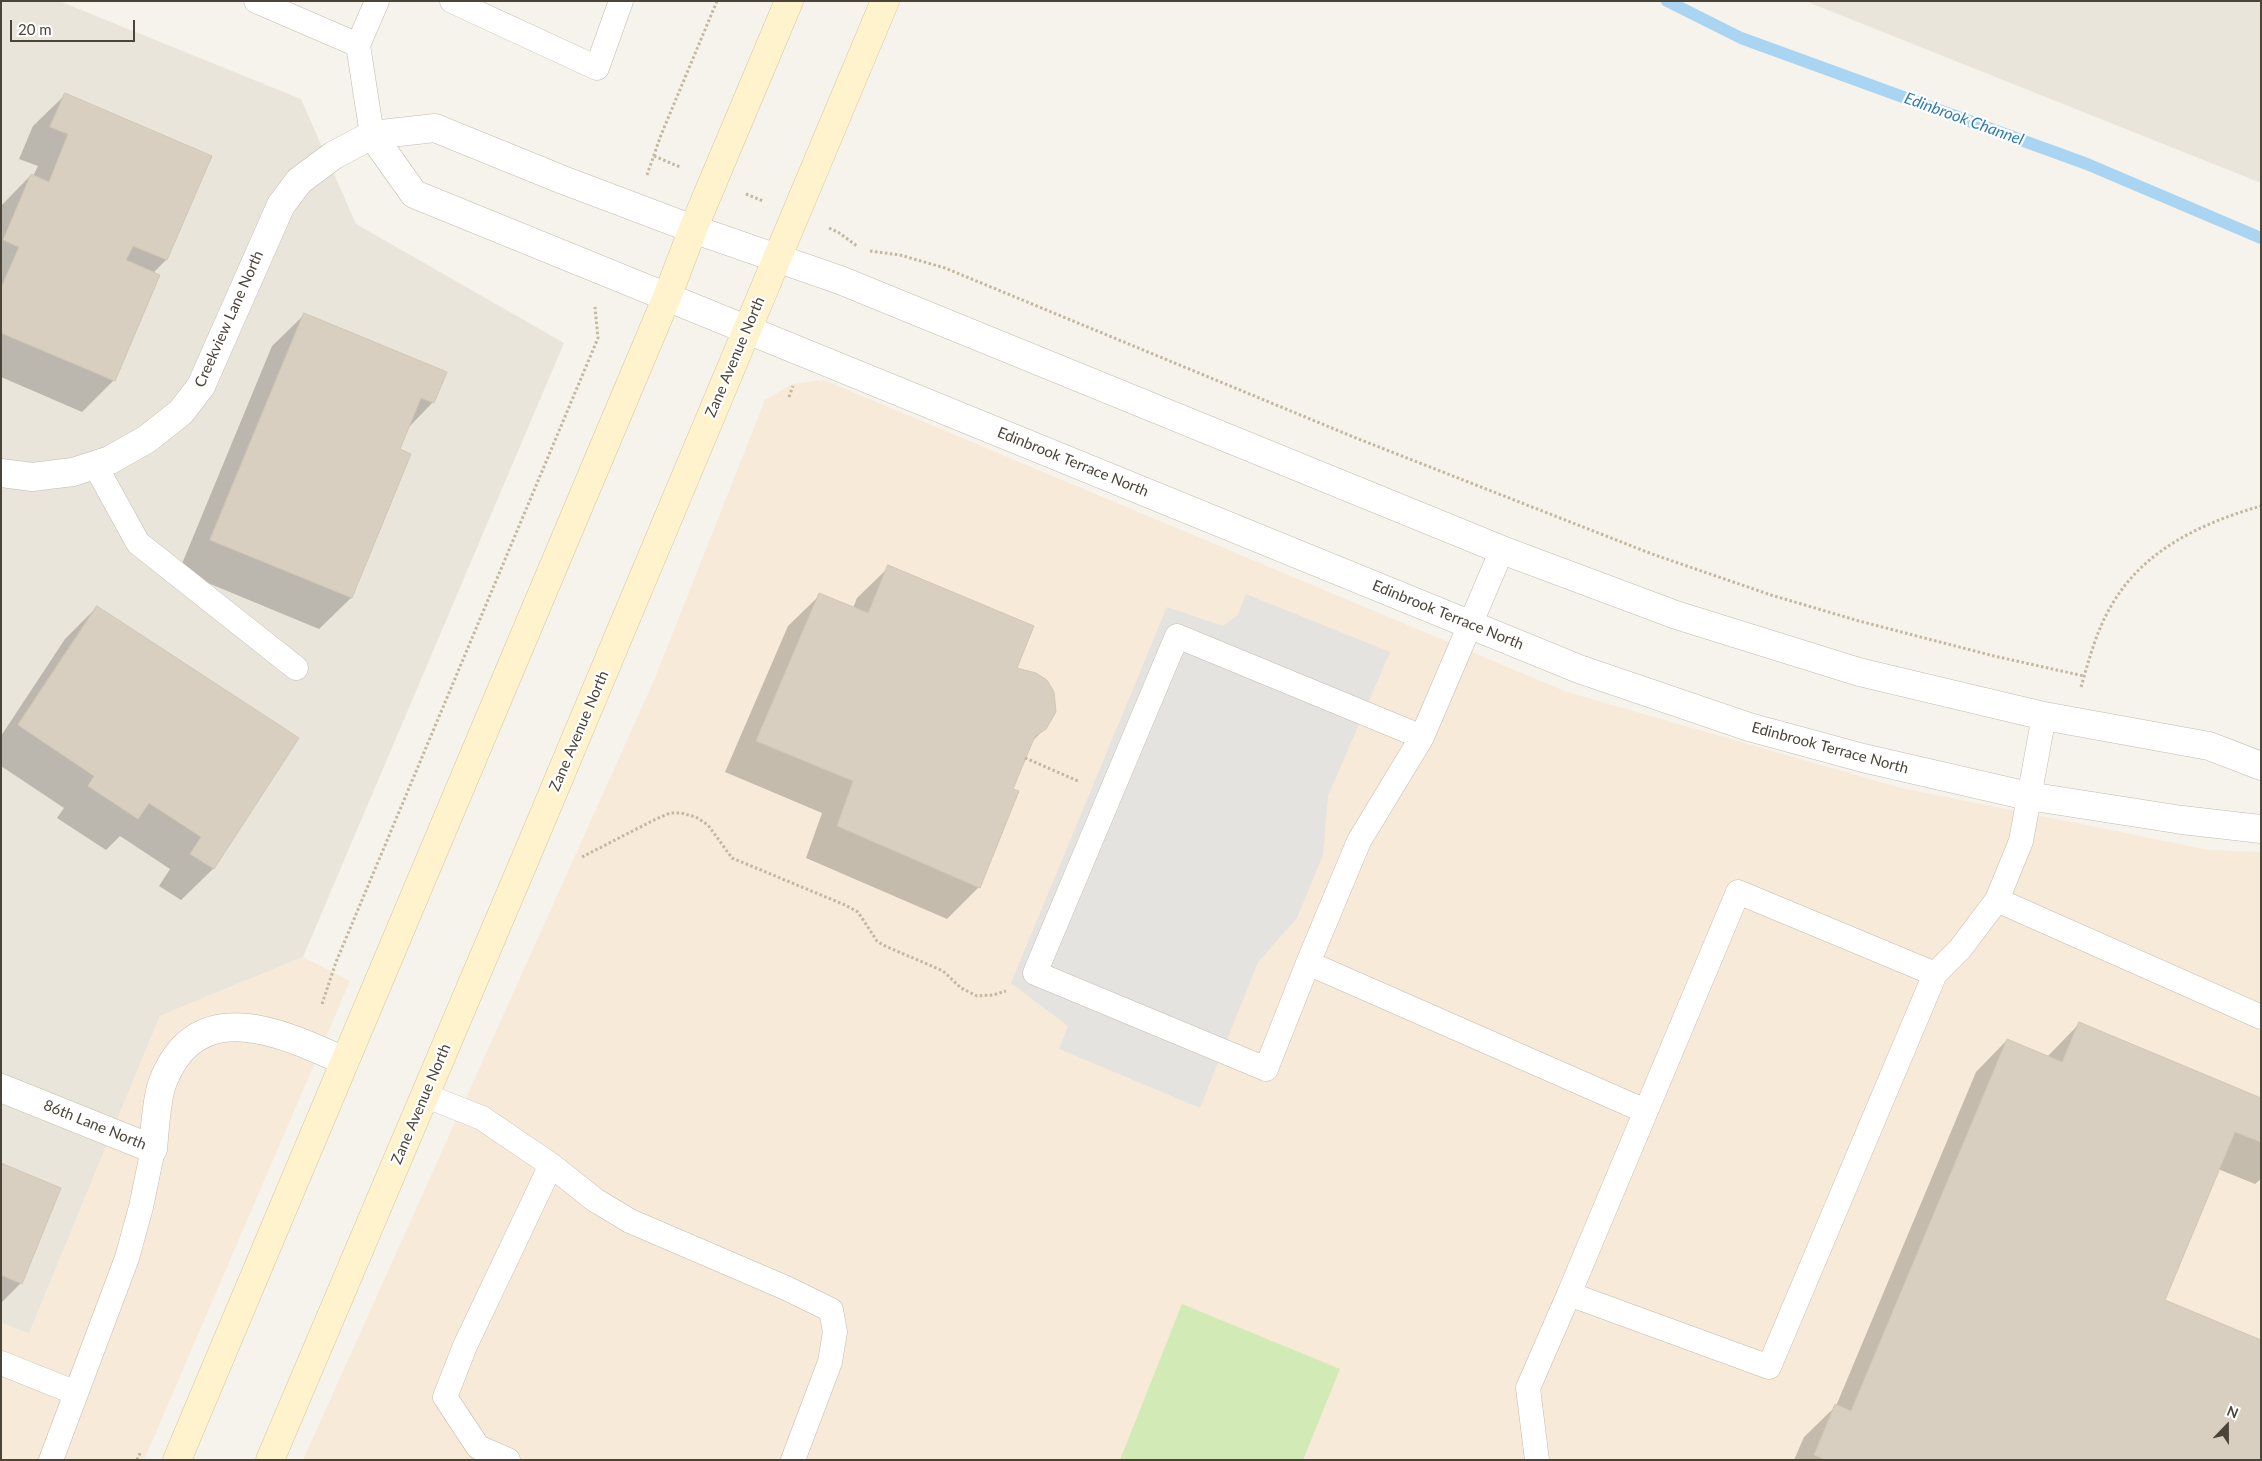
<!DOCTYPE html>
<style>
body{margin:0}
#map{position:relative;width:2262px;height:1461px;overflow:hidden;background:#f6f3ec;font-family:Lato,sans-serif}
canvas{display:block}
.frame{position:absolute;inset:0;border:2px solid #4b4439;pointer-events:none}
.north{position:absolute;left:2202px;top:1401px;width:50px;height:50px;-webkit-text-stroke:4px #fff;paint-order:stroke;rotate:22deg;font-size:14px;font-weight:700;line-height:20px;text-align:center;color:#4b4439}
.north::after{content:'';display:block;margin:auto;width:18px;height:22px;background:#4b4439;clip-path:polygon(50% 0,100% 100%,50% 72%,0 100%)}
.scale{position:absolute;left:10px;top:20px;width:125px;height:22px;box-sizing:border-box;border:2px solid #4b4439;border-top:0;padding-left:6px;font-size:15px;line-height:18px;white-space:nowrap;color:#4b4439;-webkit-text-stroke:4px #fff;paint-order:stroke}
</style>
<div id="map">
<canvas width="2262" height="1461"></canvas>
<div class="frame"></div>
<div class="north">N</div>
<div class="scale">20 m</div>
</div>
<script>
const g = document.querySelector('canvas').getContext('2d');
g.lineJoin = 'round';
function fill(path, color) { g.fillStyle = color; g.fill(path, 'evenodd'); }
function strokePath(path, color, width, dash) { g.strokeStyle = color; g.lineWidth = width; g.lineCap = dash ? 'butt' : 'round'; g.setLineDash(dash || []); g.stroke(path); }
function write(font, color, halo, rows, align = 'center') {
  g.font = font + ' Lato,sans-serif'; g.lineWidth = 4.5; g.setLineDash([]); g.textBaseline = 'middle'; g.strokeStyle = halo; g.fillStyle = color; for (const [text, x, y, turn = 0] of rows) {
    g.save(); g.translate(x, y); g.rotate((+turn || 0) * Math.PI / 180); g.textAlign = isNaN(turn) ? turn : align; if (halo) g.strokeText(text, 0, 0); g.fillText(text, 0, 0); g.restore();
  }
}
fill(new Path2D(`
 M1 1H59L301 99 356 224 564 343 303 957 160 1016 29 1334 1 1323Z
 M1805 1H2261V183Z`), '#eae5da');
fill(new Path2D(`
 M824 380 1567 692 1901 788 2210 850 2261 852V1460H303L655 678 765 400 792 384Z
 M303 957 350 981 144 1460H1V1323L29 1333 160 1016Z`), '#f7ead8');
fill(new Path2D(`
 M1182 1304 1340 1369 1303 1460H1120Z`), '#d2eab5');
fill(new Path2D(`
 M1246 594 1390 652 1328 796 1323 855 1297 918 1258 962 1200 1108 1059 1049 1068 1026 1011 983 1167 607 1223 626 1238 615Z`), '#e5e3e0');
fill(new Path2D(`
 M65 95 166 260 153 273 114 380 82 412 1 377V206L31 175 33 176 38 166 19 159 33 126Z
 M304 315 433 402 408 428 399 450 410 454 351 598 319 629 179 571 272 346Z
 M889 567 1015 669 1045 729 1031 742 1011 789 979 887 947 919 806 858 822 813 725 772 788 626 820 595 853 608 857 598Z
 M97 607 298 739 213 869 181 900 159 886 170 869 120 836 106 850 57 818 64 808 1 766V736L65 639Z
 M2079 1024 2261 1099V1179L2255 1184 2218 1169 2163 1301 2261 1460H1794L1804 1437 1836 1406 1976 1072 2007 1040 2047 1057Z
 M1 1165 21 1283 1 1303Z`), '#0003');
strokePath(new Path2D(`
 M1667 1 1741 38 2087 164 2261 238`), '#a9d4f2', 12);
const building = new Path2D(`
 M65 93 212 156 167 260 133 246 126 260 160 275 115 381 1 333V288L19 247 3 240 31 174 49 182 68 134 50 127Z
 M304 313 447 372 434 403 421 398 400 449 411 454 352 598 210 540Z
 M888 565 1034 626 1017 668 1036 673 1047 680 1054 692 1056 712 1046 729 1035 736 1013 789 1019 791 980 888 837 826 853 781 756 741 819 593 868 613Z
 M97 606 299 738 214 869 190 854 201 837 149 803 138 819 88 786 94 776 18 725Z
 M2079 1022 2261 1098V1142L2235 1132 2165 1300 2261 1340V1460H1826L1814 1455 1835 1404 1851 1411 2007 1039 2062 1062Z
 M1 1163 61 1188 22 1284 1 1275Z`);
fill(building, '#d8cfc1');
strokePath(building, '#d3c7b4', 1);
const service = new Path2D(`
 M256 1 358 45
 M452 1 597 68 621 1
 M372 135 358 45 377 1
 M95 465 138 543 296 668
 M1502 550 1422 737 1359 841 1308 963 1645 1111
 M1997 900 2261 1017
 M1308 963 1266 1069 1035 973 1177 636 1422 737
 M1935 974 1738 892 1569 1294 1769 1367 1935 974 1960 949 1997 900 2021 841 2044 716
 M424 1095 482 1118 551 1165 465 1346 445 1397 478 1447 508 1460
 M551 1165 595 1200 630 1221 786 1288 831 1310 835 1332 830 1362 793 1460
 M1 1363 76 1393
 M51 1460 127 1258 141 1207 153 1149
 M1537 1460 1528 1388 1569 1294`);
const minor = new Path2D(`
 M372 135 414 194 667 297
 M1 473 32 477 73 472 110 460 147 439 181 412 201 386 281 205 299 181 334 155 372 135 435 128 563 180 693 229
 M1 1088 153 1149C155 1129 156 1102 162 1084 196 993 281 1032 344 1061`);
const tertiary = new Path2D(`
 M693 229 840 280 1502 550 1676 615 1859 672 2044 716 2209 746 2261 766
 M667 297 1579 669 1749 727 1863 758 2028 796 2182 820 2261 829`);
const secondary = new Path2D(`
 M177 1460 667 297 693 229 789 1
 M270 1460 526 857 885 1`);
strokePath(service, '#c2bbae', 25);
strokePath(minor, '#c2bbae', 29);
strokePath(tertiary, '#c2bbae', 29);
strokePath(secondary, '#d6c79b', 29);
strokePath(new Path2D(`
 M654 156 680 167
 M647 175 661 135 717 1
 M746 194 763 201
 M829 228 838 232 857 246
 M870 251 900 255 945 268 1356 438 1652 554 1771 595 1859 621 1994 656 2084 676
 M789 397 793 386
 M2081 687C2089 660 2096 632 2110 608 2141 551 2201 523 2261 506
 M1025 758 1080 782
 M582 857 656 819 670 813H681L696 817 708 825 732 858 845 905 858 912 877 941 883 945 943 971 961 988 977 996 993 995 1006 991
 M322 1004 336 962 598 338 595 307
 M137 1460 141 1451`), '#c4b79f', 3, [2.5, 2.5]);
strokePath(service, '#fff', 24);
strokePath(minor, '#fff', 28);
strokePath(tertiary, '#fff', 28);
strokePath(secondary, '#fff3cd', 28);
write('15px', '#4b4439', '#fff', [
 ["Creekview Lane North",229,319,-66],
 ["Zane Avenue North",735,357,-67],
 ["Edinbrook Terrace North",1073,462,22],
 ["Edinbrook Terrace North",1448,615,22],
 ["Zane Avenue North",579,731,-67],
 ["Edinbrook Terrace North",1830,748,15],
 ["Zane Avenue North",421,1104,-67],
 ["86th Lane North",95,1125,22]
]);
write('italic 16px', '#2e7ab2', '#fff', [
 ["Edinbrook Channel",1964,119,20]
]);
</script>
